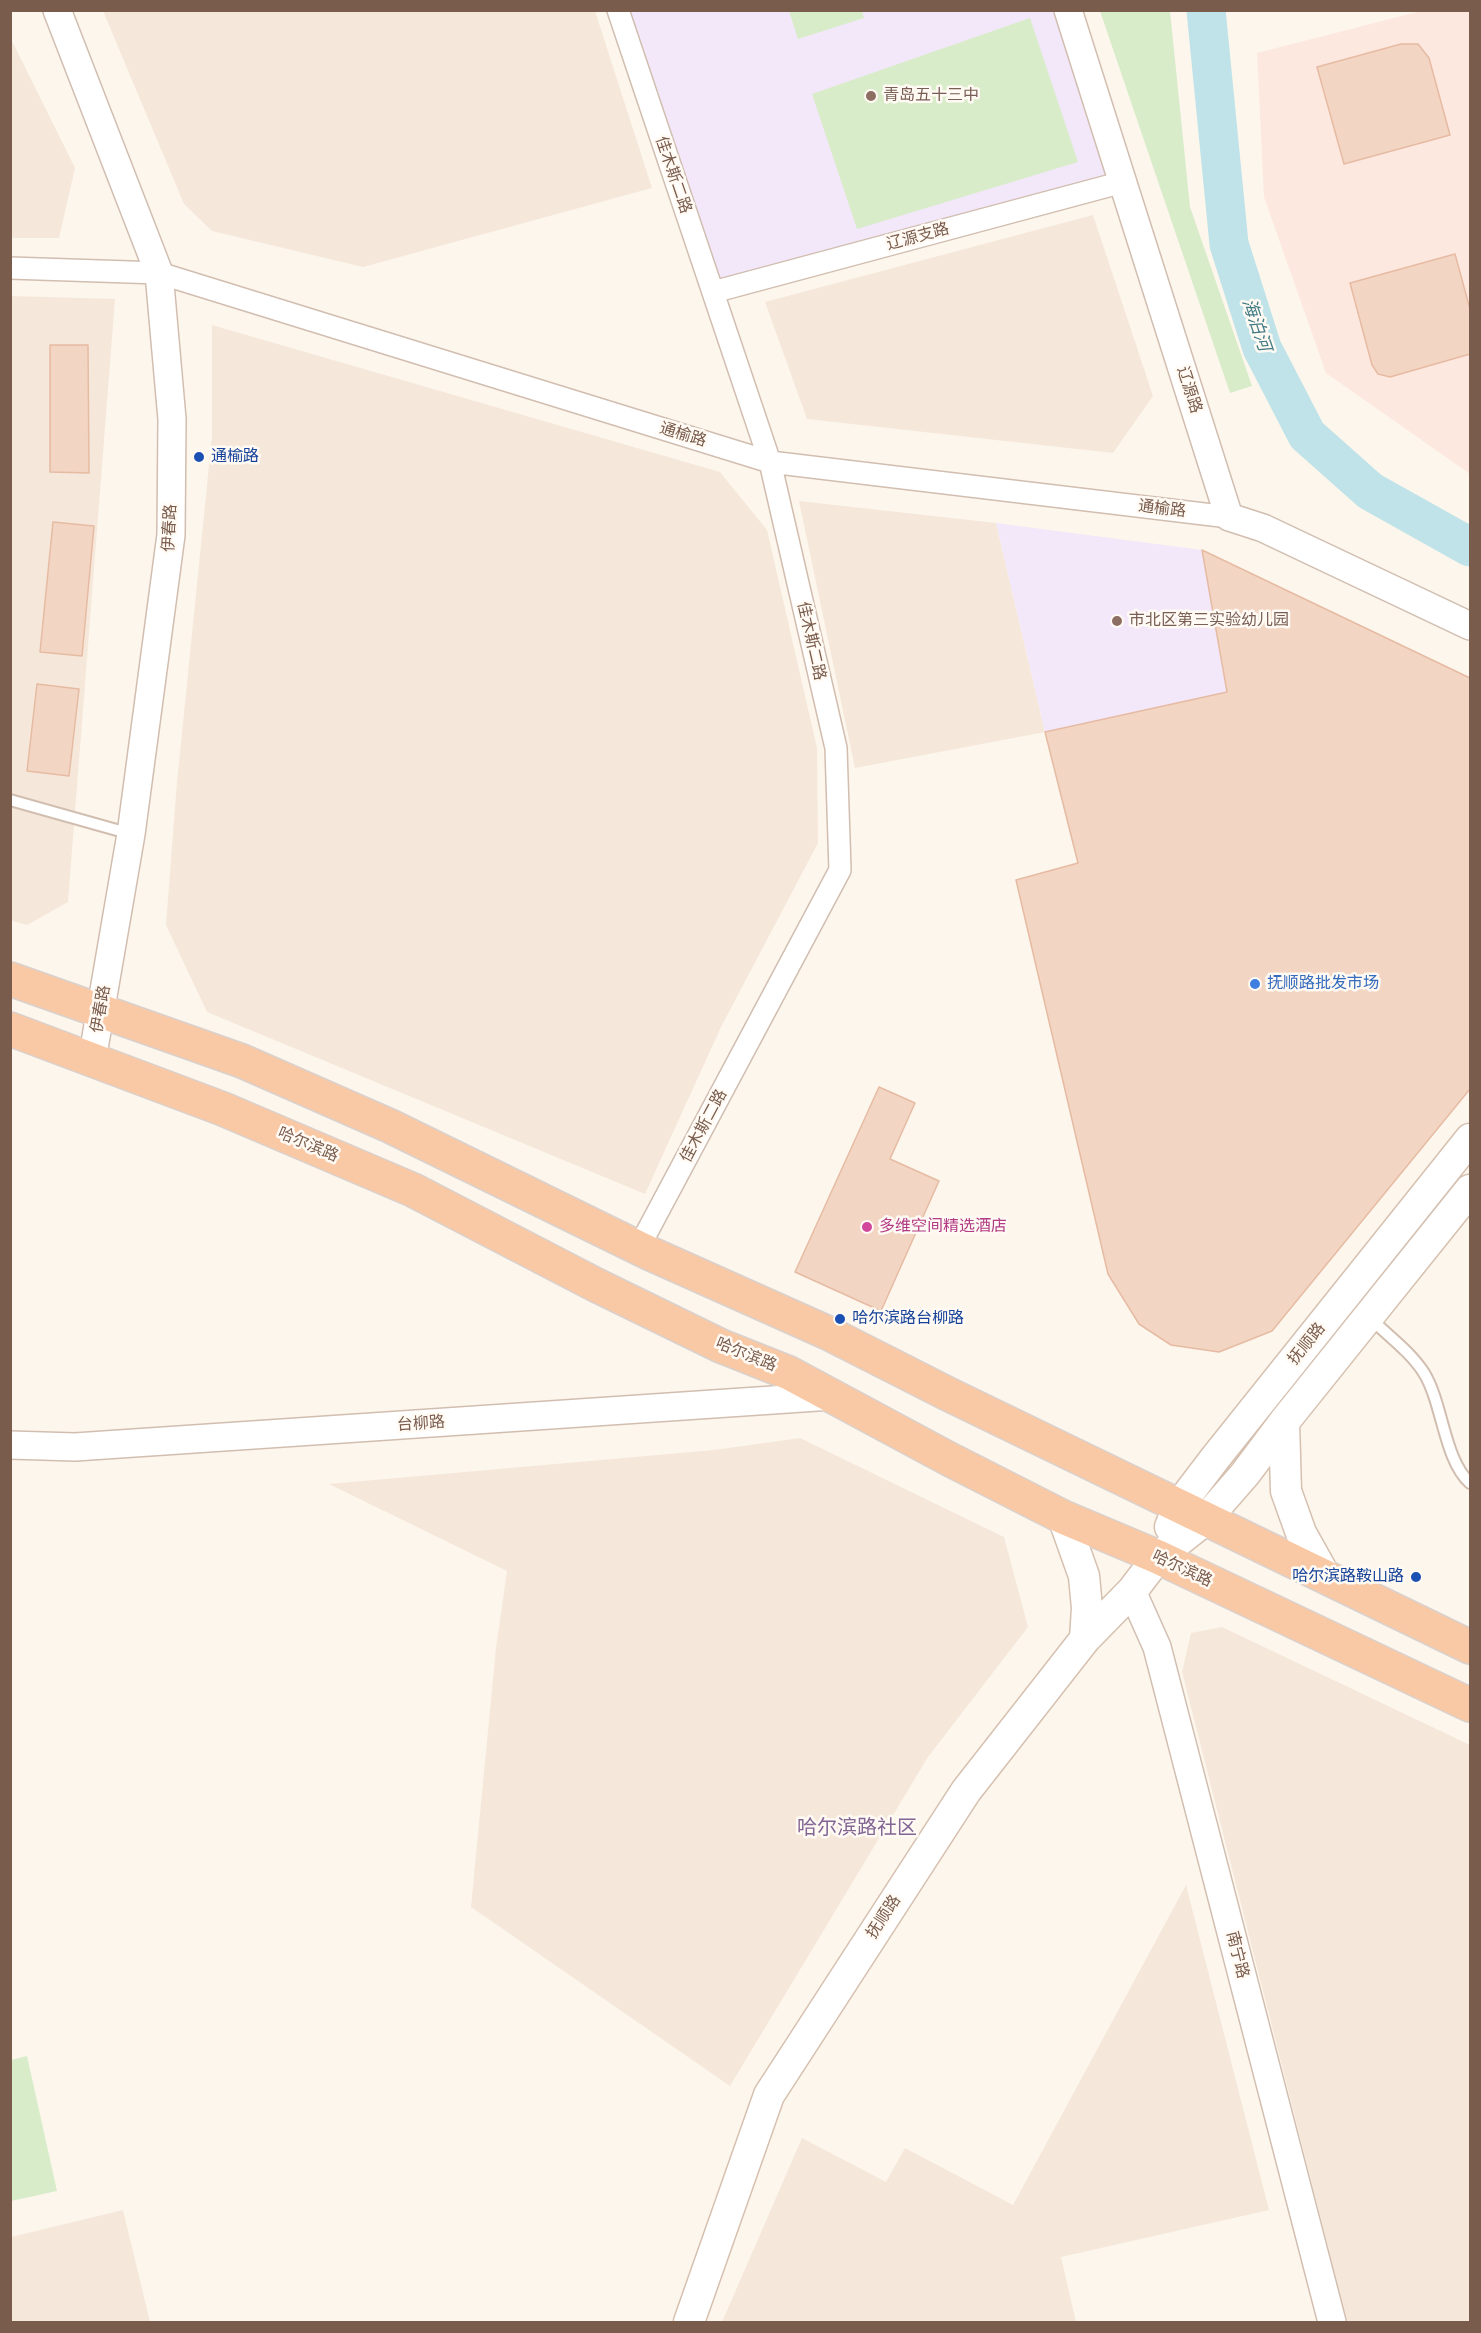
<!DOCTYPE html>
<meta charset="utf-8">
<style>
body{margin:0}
#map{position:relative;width:1481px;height:2333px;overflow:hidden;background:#fdf6ec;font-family:Helvetica,sans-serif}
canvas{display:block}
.frame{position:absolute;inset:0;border:12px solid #7a5c4d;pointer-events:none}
</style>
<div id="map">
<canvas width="1481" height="2333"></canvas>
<div class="frame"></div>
</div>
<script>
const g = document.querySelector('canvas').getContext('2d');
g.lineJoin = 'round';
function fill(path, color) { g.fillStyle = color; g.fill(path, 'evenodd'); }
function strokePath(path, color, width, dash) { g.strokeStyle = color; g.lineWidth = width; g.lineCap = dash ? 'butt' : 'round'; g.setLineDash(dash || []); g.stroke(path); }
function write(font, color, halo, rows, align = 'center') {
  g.font = font + ' Helvetica,"Noto Sans SC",sans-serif'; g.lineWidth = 5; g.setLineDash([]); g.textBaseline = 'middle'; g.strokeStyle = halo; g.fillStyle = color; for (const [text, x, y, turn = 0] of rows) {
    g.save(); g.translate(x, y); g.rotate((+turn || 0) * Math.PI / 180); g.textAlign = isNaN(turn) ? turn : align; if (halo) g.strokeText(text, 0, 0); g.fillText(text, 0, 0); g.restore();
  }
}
fill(new Path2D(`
 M103 11H595L652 188 363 267 212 231 184 204Z
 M10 37 75 168 59 238H11Z
 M1093 215 1153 396 1113 453 807 419 765 302Z
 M10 296 115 299 68 902 27 925 10 920Z
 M212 325 720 472 767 530 817 748 818 843 721 1027 645 1194 207 1012 166 925 177 782 212 436Z
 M799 501 996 523 1045 732 855 768Z
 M800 1438 1004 1537 1028 1627 928 1757 730 2086 471 1907 496 1648 507 1571 329 1484 714 1450Z
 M1222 1627 1470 1745V2322H1347L1182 1672 1191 1633Z
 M1186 1885 1269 2210 1061 2257 1076 2322H722L802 2138 886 2182 905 2148 1013 2205Z
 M123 2210 150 2322H11V2237Z`), '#f5e8da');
fill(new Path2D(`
 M1421 11H1470V474L1326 373 1264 197 1257 53Z`), '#fde8e0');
fill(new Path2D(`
 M618 11H1068L1123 182 713 292Z
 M996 523 1202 550 1227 692 1045 732Z`), '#f3e8fa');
fill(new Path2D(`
 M789 11H862L864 18 798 39Z
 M1100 11H1170L1190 207 1252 386 1230 393Z
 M1030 18 1078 162 857 229 812 94Z
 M27 2056 57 2191 11 2201V2060Z`), '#d8ecc9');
strokePath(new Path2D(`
 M1206 10 1229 244 1262 348 1307 435 1370 491 1470 547`), '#bfe3e8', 39);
const building = new Path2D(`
 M1401 44H1418L1429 58 1450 135 1344 164 1317 67Z
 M1455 254 1470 309V354L1390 377 1378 374 1372 365 1350 283Z
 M50 345H88L89 473 50 472Z
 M53 522 94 526 82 656 40 652Z
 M1202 550 1470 678V1089L1272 1331 1219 1352 1171 1345 1139 1324 1108 1274 1016 880 1078 863 1045 732 1227 692Z
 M37 684 79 689 69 776 27 771Z
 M879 1087 915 1103 890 1159 939 1181 881 1311 795 1272Z`);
fill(building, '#f3d5c3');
strokePath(building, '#e6bba3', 1.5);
const service = new Path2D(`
 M10 800 131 834
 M1369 1317C1387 1335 1410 1351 1424 1373 1443 1404 1444 1460 1470 1483`);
const minor = new Path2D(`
 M618 10 770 462 836 748 840 870 639 1247
 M10 268 159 273 770 462 1229 517
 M713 292 1123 182`);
const tertiary = new Path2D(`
 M57 10 159 273 172 419 171 535 131 834 92 1060
 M1068 10 1229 517 1263 528 1470 626
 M10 1445 75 1447 832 1396
 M1132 1591 1157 1647 1332 2322`);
const secondary = new Path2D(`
 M1284 1422 1286 1491 1301 1533 1325 1576
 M1063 1517 1084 1576 1087 1608 1085 1639
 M1170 1527 1178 1507 1216 1457 1470 1139
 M689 2322 769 2095 966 1791 1085 1639 1132 1591 1158 1557 1205 1520 1245 1474 1284 1422 1470 1190`);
const trunk = new Path2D(`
 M10 979 242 1061 390 1126 649 1253 828 1333 948 1394 1470 1647
 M10 1029 223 1109 413 1190 596 1285 721 1346 789 1373 949 1459 1063 1517 1158 1557 1470 1705`);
strokePath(service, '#d1beb0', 14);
strokePath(minor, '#d1beb0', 24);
strokePath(tertiary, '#d1beb0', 30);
strokePath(secondary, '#d6c0b0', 33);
strokePath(trunk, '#dad1cd', 36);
strokePath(service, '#fff', 10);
strokePath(minor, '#fff', 21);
strokePath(tertiary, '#fff', 27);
strokePath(secondary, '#fff', 30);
strokePath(trunk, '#f9c8a4', 33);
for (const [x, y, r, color] of [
 [871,96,6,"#8d6e63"],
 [199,457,6,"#1a4fb4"],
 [1117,621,6,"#8d6e63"],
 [1255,984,6,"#3f7fe0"],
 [867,1227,6,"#d1479c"],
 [840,1319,6,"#1a4fb4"],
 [1416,1577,6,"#1a4fb4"]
]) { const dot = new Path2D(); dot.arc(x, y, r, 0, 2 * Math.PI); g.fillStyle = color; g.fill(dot); strokePath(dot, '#fffaf3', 2); }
write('16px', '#785e54', '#fffaf3', [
 ["青岛五十三中",883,96],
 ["市北区第三实验幼儿园",1129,621]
], 'left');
write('16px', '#7a5c4d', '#fffaf3', [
 ["佳木斯二路",673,175,71],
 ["辽源支路",918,237,-15],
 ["辽源路",1189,390,72],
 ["通榆路",683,435,17],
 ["通榆路",1162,509,7],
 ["伊春路",170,528,-87],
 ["佳木斯二路",811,641,77],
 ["伊春路",101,1009,-80],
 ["佳木斯二路",704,1126,-62],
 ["哈尔滨路",308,1145,23],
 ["抚顺路",1307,1344,-51],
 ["哈尔滨路",746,1355,22],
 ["台柳路",421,1424,-4],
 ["哈尔滨路",1182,1569,25],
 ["抚顺路",884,1917,-57],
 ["南宁路",1237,1955,76]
]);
write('16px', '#164399', '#fffaf3', [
 ["通榆路",211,457],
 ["哈尔滨路台柳路",852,1319],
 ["哈尔滨路鞍山路",1404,1577,"right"]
], 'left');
write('16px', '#366cbe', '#fffaf3', [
 ["抚顺路批发市场",1267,984]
], 'left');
write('16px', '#b23c85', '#fffaf3', [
 ["多维空间精选酒店",879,1227]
], 'left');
write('italic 18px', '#437c86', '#fffaf3', [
 ["海泊河",1256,325,71]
]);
write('20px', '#846695', '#fffaf3', [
 ["哈尔滨路社区",857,1828]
]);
</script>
